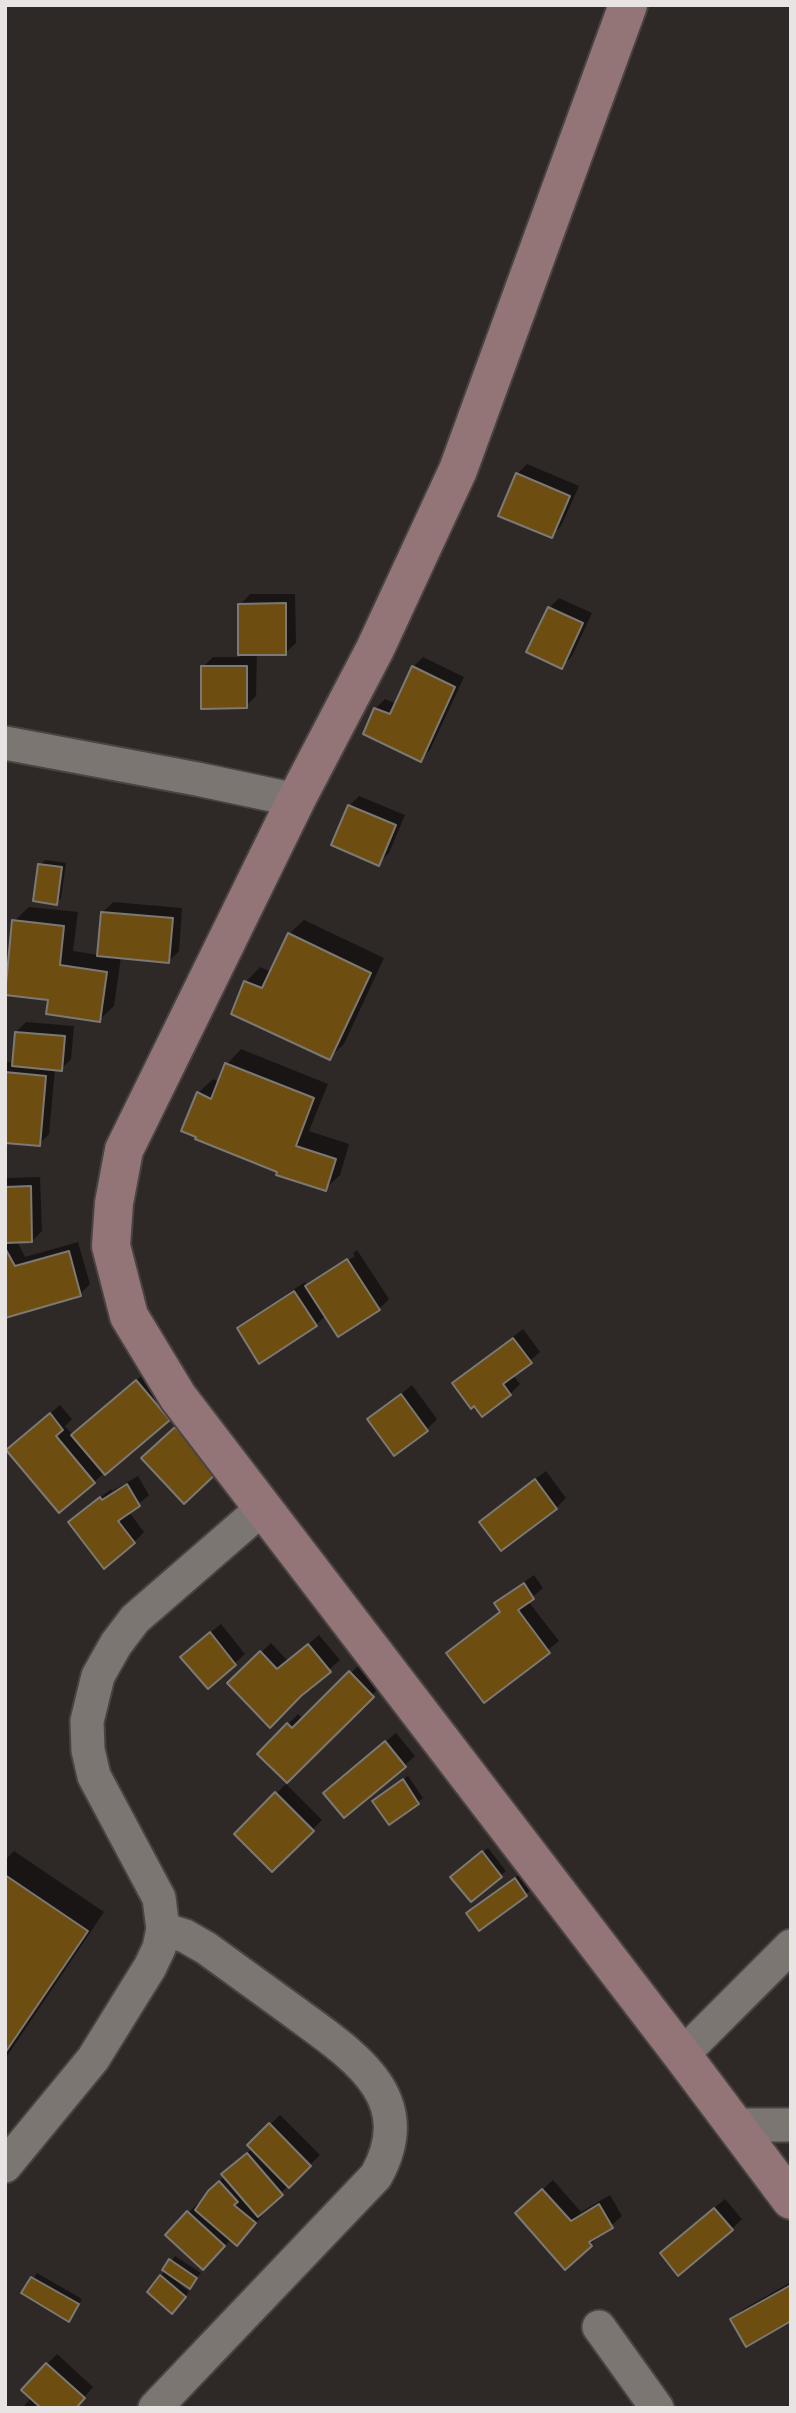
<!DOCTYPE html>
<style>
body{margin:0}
#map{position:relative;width:796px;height:2413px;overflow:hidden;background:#2e2927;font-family:Montserrat,sans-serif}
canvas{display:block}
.frame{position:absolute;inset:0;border:7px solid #e8e4e3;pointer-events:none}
</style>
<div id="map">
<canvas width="796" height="2413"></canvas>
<div class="frame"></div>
</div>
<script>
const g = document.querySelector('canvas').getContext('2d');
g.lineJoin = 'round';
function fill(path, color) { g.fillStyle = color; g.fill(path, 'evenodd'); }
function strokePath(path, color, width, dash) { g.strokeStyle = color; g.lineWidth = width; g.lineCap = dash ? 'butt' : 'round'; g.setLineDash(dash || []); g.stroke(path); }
fill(new Path2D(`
 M527 464 579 486 561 526 551 536 517 474Z
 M250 594H295L296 643 285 653H257L256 696 246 706 203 667 213 657H240V605Z
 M559 598 592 613 572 656 562 666 549 608Z
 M423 657 464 677 430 750 420 760 375 709 385 699 395 703 413 667Z
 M359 796 405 815 389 853 378 863 349 806Z
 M45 860 66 863 61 898 56 903 40 865Z
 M113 902 182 908 179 951 169 961 121 957 114 1006 99 1020 50 998 14 921 29 907 78 912 73 951 99 955 103 912Z
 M304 920 384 958 344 1044 329 1058 233 1013 246 982 260 967 272 972 289 934Z
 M26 1022 74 1026 71 1059 61 1069H55L49 1134 39 1144 5 1141V1062H14L16 1032Z
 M241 1049 328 1084 309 1131 349 1144 340 1175 325 1189 279 1171 198 1093 213 1079 220 1082 227 1064Z
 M40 1177 42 1231 32 1241H17L25 1257 78 1242 90 1284 80 1294 5 1316V1245L12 1241H5V1178Z
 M357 1250 389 1299 379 1309 326 1315 316 1325 239 1329 249 1319 305 1282 307 1287 316 1278V1281L355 1256 353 1253Z
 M523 1329 540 1352 513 1375 520 1384 510 1394 454 1383Z
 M147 1371 179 1408 94 1482 19 1440 60 1405 72 1419 65 1426 73 1435Z
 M412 1385 437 1419 427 1429 370 1419Z
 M546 1471 566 1498 556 1508 501 1549 481 1522Z
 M138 1476 149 1495 129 1512 144 1532 134 1542 81 1513 111 1489 112 1491Z
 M534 1575 543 1588 528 1601 559 1641 484 1701 448 1653 501 1610 497 1604 507 1594Z
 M221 1624 245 1654 208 1687 193 1647Z
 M319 1635 340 1660 301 1694 229 1683 271 1643 288 1661Z
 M361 1663 382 1685 287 1781 260 1754 298 1714 303 1719Z
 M396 1733 415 1756 405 1765 335 1783Z
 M408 1776 423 1798 389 1823 379 1796Z
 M286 1784 322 1820 272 1870 236 1834Z
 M488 1848 506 1871 471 1900 457 1872Z
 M14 1851 104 1912 5 2059V1860Z
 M520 1874 531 1890 479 1928 473 1908Z
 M280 2115 320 2155 262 2211 265 2212 247 2234 231 2239 213 2258 167 2235 198 2203 200 2205 234 2164 253 2148 249 2145Z
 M553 2180 581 2212 610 2195 622 2216 565 2267 528 2203Z
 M725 2199 742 2219 732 2229 672 2243Z
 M175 2256 201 2273 190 2286 176 2277 174 2279 189 2292 176 2307 161 2276Z
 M37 2273 82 2299 69 2320 24 2293Z
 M791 2282V2319L732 2320 742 2310Z
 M57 2354 93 2387 75 2408H22L32 2397 47 2364Z`), '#0007');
const building = new Path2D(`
 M516 473 570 496 552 538 498 516Z
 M286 603V655H238V604Z
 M548 607 583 623 562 669 526 652Z
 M201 666H247V708L201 709Z
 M412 666 455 687 421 762 363 734 374 708 390 714Z
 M348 805 396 825 379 866 331 845Z
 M38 864 62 867 57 905 33 901Z
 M101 912 173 918 169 963 97 956Z
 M12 920 64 926 60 965 107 972 100 1022 46 1014 48 1000 5 995Z
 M288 933 371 973 330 1060 231 1014 244 981 262 988Z
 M15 1032 65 1036 62 1071 12 1066Z
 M225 1063 314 1098 296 1146 336 1159 326 1191 276 1175 277 1172 195 1139 196 1137 181 1131 197 1092 211 1099Z
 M5 1072 46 1076 40 1146 5 1143Z
 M31 1186 32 1242 5 1243V1187Z
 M5 1248 15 1266 69 1251 81 1296 5 1318Z
 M347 1259 380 1310 338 1337 305 1286Z
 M294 1291 317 1326 259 1364 237 1328Z
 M513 1338 532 1363 503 1384 511 1395 482 1417 474 1406 471 1409 452 1383Z
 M136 1380 170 1420 105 1475 71 1435Z
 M401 1394 428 1431 394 1456 367 1419Z
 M50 1413 63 1430 56 1436 95 1483 59 1513 6 1450Z
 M175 1427 218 1472 184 1504 141 1458Z
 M535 1479 557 1509 501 1551 479 1522Z
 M127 1484 140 1506 118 1521 135 1543 104 1569 68 1522 100 1497 102 1500Z
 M524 1583 534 1599 518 1610 550 1653 484 1703 446 1653 500 1612 494 1603Z
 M210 1632 236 1665 208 1689 180 1657Z
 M308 1644 331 1672 301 1696 270 1728 227 1683 260 1651 277 1669Z
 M349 1671 374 1697 287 1783 257 1754 287 1723 292 1728Z
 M385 1741 406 1767 344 1818 323 1793Z
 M403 1779 419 1804 389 1825 372 1801Z
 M275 1792 314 1831 272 1872 234 1834Z
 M482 1851 502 1877 471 1902 450 1877Z
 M5 1875 88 1931 5 2053Z
 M515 1878 527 1896 479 1931 466 1913Z
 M269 2123 311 2166 289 2188 247 2145Z
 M247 2153 283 2195 258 2217 221 2174Z
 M219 2181 238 2202 234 2205 256 2223 237 2246 195 2210 208 2191Z
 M542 2189 571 2221 599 2204 613 2228 589 2242 592 2246 565 2270 515 2213Z
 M714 2208 733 2230 678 2276 660 2253Z
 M187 2211 225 2246 203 2270 165 2235Z
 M169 2259 197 2278 190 2289 162 2270Z
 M160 2275 186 2297 172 2314 147 2292Z
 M31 2277 79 2304 69 2322 21 2293Z
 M791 2285V2321L746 2347 730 2319Z
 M46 2363 85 2398 76 2408H41L21 2390Z`);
fill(building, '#6e4d10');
strokePath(building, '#7c7974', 2);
const minor = new Path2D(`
 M5 743 197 779 296 800
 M682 2055 791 1946
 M735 2125H791
 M5 2166 93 2059 150 1967 159 1948 163 1929 159 1898 94 1776 88 1750 87 1721 98 1676 116 1644 135 1619 264 1507
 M599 2327 657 2408
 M155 2408 376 2176C420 2097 354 2056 297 2014 267 1992 236 1970 206 1948L185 1936 163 1929`);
const secondary = new Path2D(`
 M628 5 458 470 375 649 296 800 124 1150 114 1203 111 1246 129 1316 178 1397 682 2055 791 2200`);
strokePath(minor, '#494443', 37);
strokePath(secondary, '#494443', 42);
strokePath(minor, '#7c7673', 33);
strokePath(secondary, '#937577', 38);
</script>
